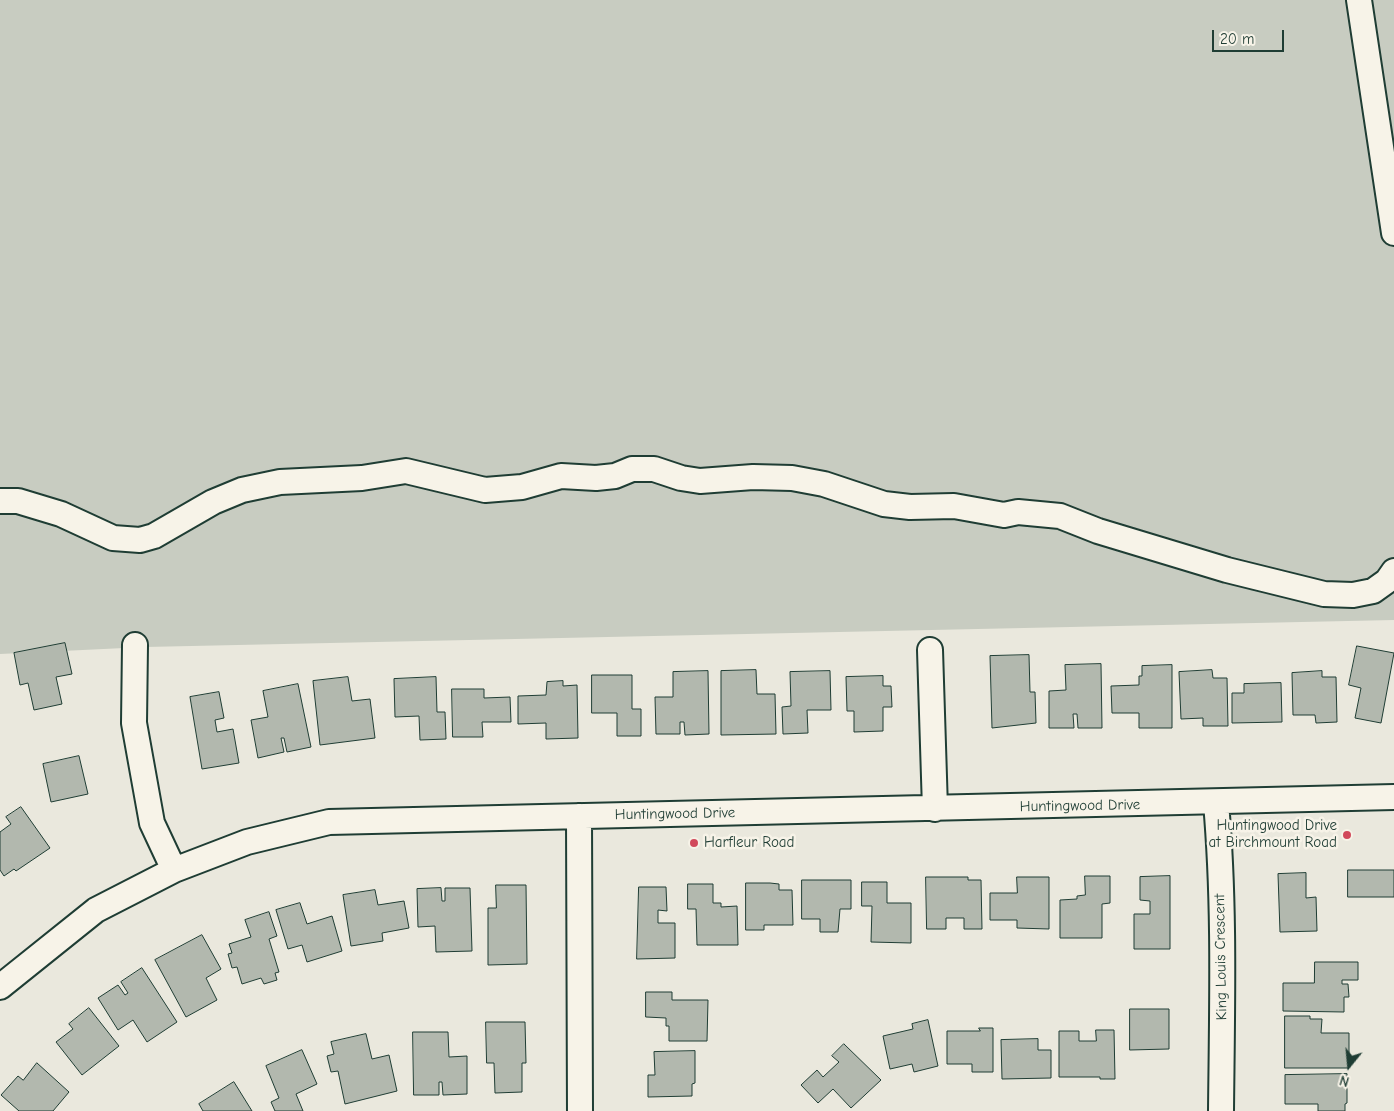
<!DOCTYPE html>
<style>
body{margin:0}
#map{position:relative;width:1394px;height:1111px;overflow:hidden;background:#eae8dd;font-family:"Comic Neue",sans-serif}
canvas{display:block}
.north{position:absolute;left:1324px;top:1041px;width:50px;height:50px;-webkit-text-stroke:4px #f7f3e8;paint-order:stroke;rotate:197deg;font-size:14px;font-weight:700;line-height:20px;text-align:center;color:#1f3d34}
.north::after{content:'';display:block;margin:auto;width:18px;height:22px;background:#1f3d34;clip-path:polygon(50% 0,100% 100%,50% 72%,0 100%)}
.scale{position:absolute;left:1212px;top:30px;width:72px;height:22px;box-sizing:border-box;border:2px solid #1f3d34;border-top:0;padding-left:6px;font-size:15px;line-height:18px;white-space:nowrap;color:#1f3d34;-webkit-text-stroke:4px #f7f3e8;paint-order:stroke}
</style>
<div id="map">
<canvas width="1394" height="1111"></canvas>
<div class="north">N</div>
<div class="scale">20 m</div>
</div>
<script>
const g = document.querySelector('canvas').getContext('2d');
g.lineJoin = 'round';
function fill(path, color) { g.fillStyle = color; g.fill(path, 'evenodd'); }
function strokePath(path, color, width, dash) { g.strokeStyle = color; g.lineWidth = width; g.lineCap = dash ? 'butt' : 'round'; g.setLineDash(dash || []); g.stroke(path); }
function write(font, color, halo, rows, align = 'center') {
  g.font = font + ' "Comic Neue",sans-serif'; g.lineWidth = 5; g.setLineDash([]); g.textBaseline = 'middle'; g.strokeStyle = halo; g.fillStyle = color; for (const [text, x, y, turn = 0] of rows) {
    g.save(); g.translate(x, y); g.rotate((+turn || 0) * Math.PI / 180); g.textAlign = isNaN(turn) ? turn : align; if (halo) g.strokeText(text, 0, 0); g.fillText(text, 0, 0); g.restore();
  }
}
fill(new Path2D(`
 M0 0H1394V620L145 647 0 654Z`), '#c8ccc1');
const building = new Path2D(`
 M65 643 72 674 56 677 62 704 34 710 28 683 20 685 14 653Z
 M1357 646 1394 653 1381 723 1355 718 1361 688 1349 685Z
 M1029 655 1030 692H1035L1036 723 992 728 990 656Z
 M1101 664 1102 728H1078L1077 714H1073L1074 728H1049V691L1066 690 1065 665Z
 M1172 665V728H1139V713H1112L1111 686 1139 685V676H1142V666Z
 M756 670 757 694H775L776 734 721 735V671Z
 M1212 670 1213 678H1227L1228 726H1203V718L1181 719 1179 672Z
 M708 671 709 734 685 735 684 722H680V734H656L655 697H673V672Z
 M830 671 831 710H807L808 733 783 734 782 707 791 706 790 672Z
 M1322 671V677H1336L1337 722 1316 723 1315 715H1293L1292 673Z
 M592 675H632V709H641V736H617V713H592Z
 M883 676V686H891L892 707H883V731L854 732V711H847L846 677Z
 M348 677 352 701 370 699 375 738 320 745 313 681Z
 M436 677 437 712H445L446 739 420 740 419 716 395 717 394 679Z
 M563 681V686L577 685 578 738 546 739V723L518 724V696L546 695 547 682Z
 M1281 683 1282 722 1232 723V693H1244V684Z
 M298 684 311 747 287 752 284 738H281L284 752 258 758 251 720 268 717 263 691Z
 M452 689H484V698L510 697 511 722H482L483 737H453Z
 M219 692 224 718 215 720 217 732 233 729 239 763 202 769 190 697Z
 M79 756 88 794 51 802 43 764Z
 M21 807 50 848 16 871 14 869 4 876 0 870V832L11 824 6 817Z
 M1348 870H1394V897H1348Z
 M1306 873V898L1316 897 1317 931 1280 932 1278 874Z
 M1085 876H1110V903L1102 904V938H1060V900L1077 899V896L1085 895Z
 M1170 876V949H1134V914H1150V901L1140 900V877Z
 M926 877H968V880H981L982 929H964V918H946V929H927Z
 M1017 877H1049V929L1017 928V920H990V893H1017Z
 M802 880H851V909H840L838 932H820V919H802Z
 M862 882H887V903H911V943L871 942 872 906H862Z
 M746 883H770L779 884V890H792L793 925H764V930H746Z
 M688 884H713V903H721V907L737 906 738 945H697L696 909H688Z
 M496 885H526L527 964 488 965V908H496Z
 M639 887H666L667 911 658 910V923H675V958L637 959Z
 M441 888 442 901H445V888H470L472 951 436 952 435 926 418 927 417 889Z
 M375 890 378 905 404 901 409 928 382 933 383 941 351 946 343 895Z
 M300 903 307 924 332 916 342 951 307 962 302 945 288 949 276 910Z
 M269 912 277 936 269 939 279 972 275 973 277 980 264 984 261 978 242 984 237 967 232 968 228 954 232 953 229 944 251 937 245 920Z
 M202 935 221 969 206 978 217 1000 186 1017 155 960Z
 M1315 962H1358V980H1342V984H1348L1349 997H1344V1012L1283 1011V983H1314Z
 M142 968 177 1022 147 1042 133 1020 118 1030 98 998 118 985 125 995 128 993 121 982Z
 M646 992H672V1000H708L707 1041H669V1026H666V1018L646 1017Z
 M89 1008 119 1046 82 1075 56 1042 73 1029 69 1024Z
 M1130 1009H1169V1049L1130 1050Z
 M1285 1016H1310V1019H1322L1321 1033H1349V1068H1285Z
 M928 1020 938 1066 914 1072 912 1064 890 1069 883 1036 913 1029 912 1024Z
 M486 1022H525L526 1063H522V1092L495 1093 494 1063H487Z
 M979 1028H993V1072H972V1064H947V1031H980Z
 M1096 1030H1114L1115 1079H1100V1077H1059V1031H1079V1041H1096Z
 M413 1032H448L449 1057 467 1056V1094L443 1095 442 1082H439V1095H414Z
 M366 1034 372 1059 389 1055 397 1091 345 1104 338 1071 331 1072 327 1056 334 1054 331 1042Z
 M1038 1039V1050H1051V1078L1002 1079 1001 1040Z
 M844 1044 881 1080 851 1108 833 1089 818 1103 801 1085 817 1070 823 1077 839 1062 832 1056Z
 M302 1050 317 1084 296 1094 303 1111H275L271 1102 279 1098 266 1066Z
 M695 1051V1083L692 1084V1096L648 1097V1075H655L654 1052Z
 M37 1063 69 1092 53 1111H19L1 1095 18 1076 23 1080Z
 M1347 1074V1103L1345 1104V1111H1318V1104H1285V1075Z
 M234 1082 252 1111H203L199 1104Z`);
fill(building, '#b2b8ae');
strokePath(building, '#1f3d34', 1);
const minor = new Path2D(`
 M1359 0 1394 233
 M0 501H18L61 514 113 538 140 540 154 536 213 502 242 490 280 482 362 478 406 471 485 490 522 487 561 476 596 478 615 476 632 469H654L681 478 700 481 753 477 792 478 824 484 884 504 910 507 954 506 1004 515 1018 512 1060 516 1098 531 1227 570 1324 594 1353 595 1373 591 1387 581 1394 571
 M135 645 134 723 152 823 174 870
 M930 650 935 809
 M1216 803C1225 905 1222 1008 1221 1111
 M579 816 580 1111
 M0 987 96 910 174 870 247 842 329 822 1394 797`);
strokePath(minor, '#1f3d34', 28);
strokePath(minor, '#f7f3e8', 24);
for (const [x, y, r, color] of [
 [1347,835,5,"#d1495b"],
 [694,843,5,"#d1495b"]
]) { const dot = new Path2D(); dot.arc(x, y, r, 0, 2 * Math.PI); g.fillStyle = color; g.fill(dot); strokePath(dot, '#f7f3e8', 2); }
write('15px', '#1f3d34', '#f7f3e8', [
 ["Huntingwood Drive",1080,806,-1],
 ["Huntingwood Drive",675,814,-1],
 ["King Louis Crescent",1221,957,-91]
]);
write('15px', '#1f3d34', '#f7f3e8', [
 ["Huntingwood Drive",1337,826],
 ["at Birchmount Road",1337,843],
 ["Harfleur Road",704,843,"left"]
], 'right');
</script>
